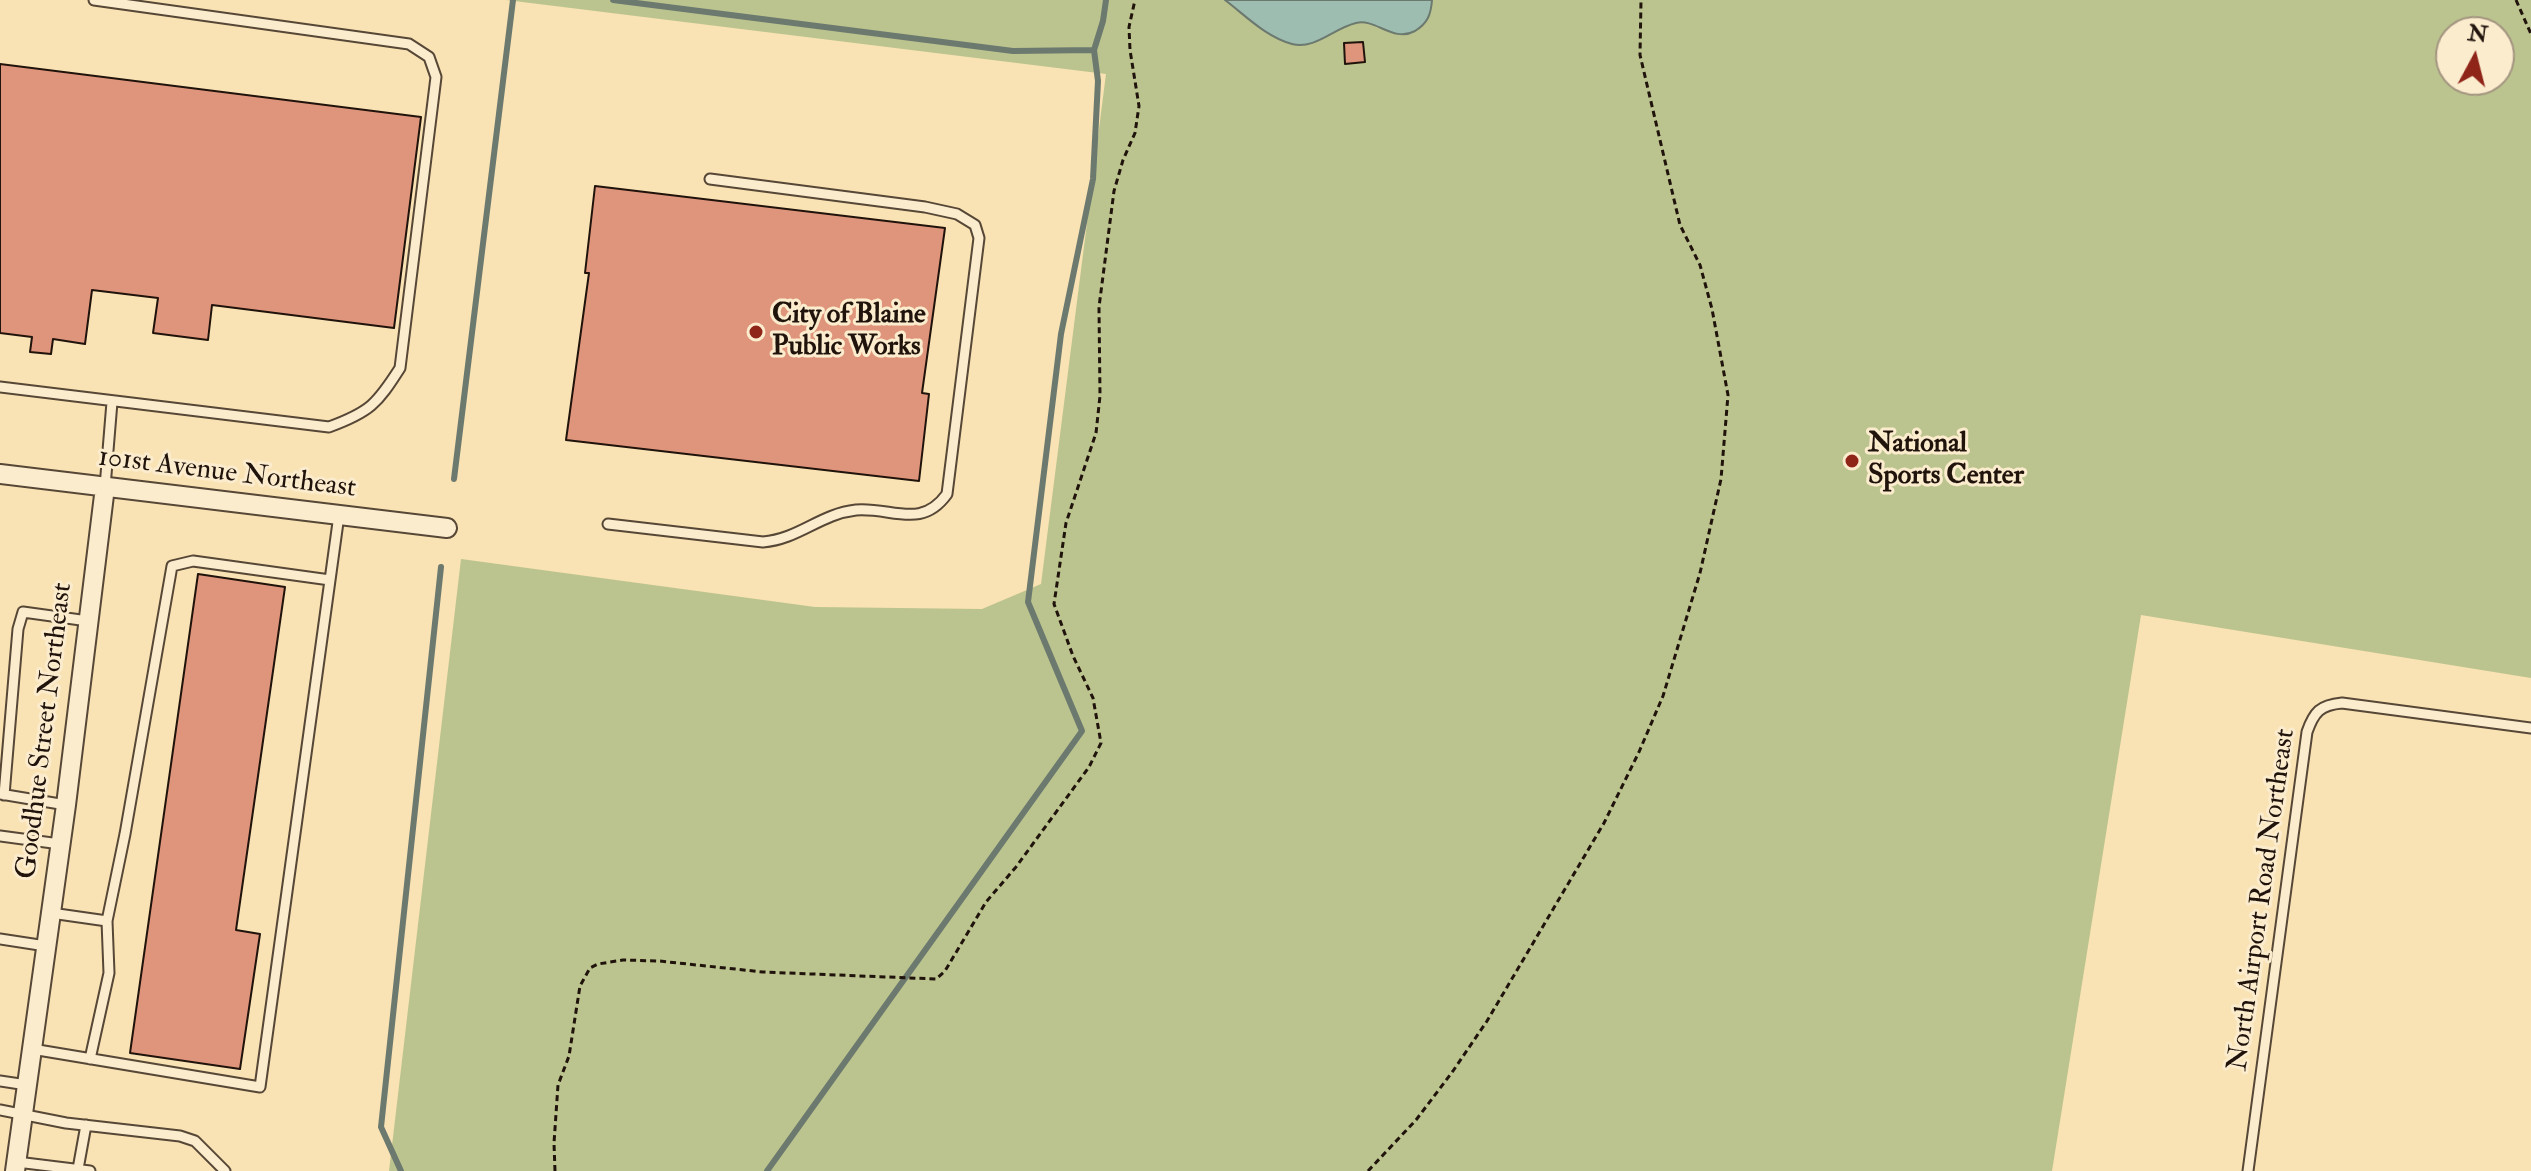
<!DOCTYPE html>
<style>
body{margin:0}
#map{position:relative;width:2531px;height:1171px;overflow:hidden;background:#f9e2b3;font-family:"IM FELL Double Pica",serif}
canvas{display:block}
.north{position:absolute;left:2435px;top:16px;width:80px;height:80px;box-sizing:border-box;background:#fbecce;border:2px solid #a39580;border-radius:50%;rotate:7deg;font-size:22px;font-weight:700;line-height:32px;text-align:center;color:#20130c}
.north::after{content:'';display:block;margin:auto;width:28px;height:36px;background:#8f2418;clip-path:polygon(50% 0,100% 100%,50% 72%,0 100%)}
</style>
<div id="map">
<canvas width="2531" height="1171"></canvas>
<div class="north">N</div>
</div>
<script>
const g = document.querySelector('canvas').getContext('2d');
g.lineJoin = 'round';
function fill(path, color) { g.fillStyle = color; g.fill(path, 'evenodd'); }
function strokePath(path, color, width, dash) { g.strokeStyle = color; g.lineWidth = width; g.lineCap = dash ? 'butt' : 'round'; g.setLineDash(dash || []); g.stroke(path); }
function write(font, color, halo, rows, align = 'center') {
  g.font = font + ' "IM FELL Double Pica",serif'; g.lineWidth = 6; g.setLineDash([]); g.textBaseline = 'middle'; g.strokeStyle = halo; g.fillStyle = color; for (const [text, x, y, turn = 0] of rows) {
    g.save(); g.translate(x, y); g.rotate((+turn || 0) * Math.PI / 180); g.textAlign = isNaN(turn) ? turn : align; if (halo) g.strokeText(text, 0, 0); g.fillText(text, 0, 0); g.restore();
  }
}
fill(new Path2D(`
 M506 0H2531V678L2141 615 2052 1171H389L461 559 815 607 982 609 1041 584 1106 74ZM2451 32H2499V80H2451Z`), '#bbc48e');
const water = new Path2D(`
 M1225 0H1432C1431 14 1428 23 1415 31 1393 43 1376 18 1356 23 1334 28 1315 50 1292 44 1266 37 1246 16 1225 0Z`);
fill(water, '#9ebdb1');
strokePath(water, '#6c796f', 2);
strokePath(new Path2D(`
 M613 0 1013 51 1094 50 1103 21 1106 0
 M454 479 513 0
 M401 1171 381 1127 441 567
 M767 1171 1082 731 1028 602 1061 334 1093 179 1098 81 1094 50`), '#6c796f', 6);
const building = new Path2D(`
 M1363 42 1365 62 1345 64 1344 43Z
 M0 64 421 117 394 328 212 305 208 340 153 333 158 298 92 290 85 344 53 339 51 354 30 352 32 337 0 333Z
 M595 186 945 228 922 393 929 394 919 481 566 440 589 273H585Z
 M198 574 285 587 236 930 260 934 240 1069 130 1053Z`);
fill(building, '#df957b');
strokePath(building, '#20130c', 2);
const lane = new Path2D(`
 M0 387 329 427C370 412 377 404 400 368L436 77 429 57 409 44 94 0
 M105 487 112 402
 M608 524 763 542C799 539 820 514 856 510 892 507 921 530 947 494L979 238 975 225 957 214 925 207 710 179
 M0 794 66 805
 M4 795 18 629 23 612 88 621
 M0 836 60 844
 M51 913 107 921 125 834 172 566 193 561 330 580
 M0 939 46 946
 M32 1049 260 1087 339 515
 M90 1059 109 973 107 921
 M0 1081 27 1085
 M0 1110 66 1123 180 1136 195 1141 225 1171
 M17 1162 90 1171
 M78 1169 86 1125
 M2248 1171 2307 732C2314 712 2320 705 2342 703L2531 728`);
const street = new Path2D(`
 M0 474 447 528
 M15 1171 66 805 105 487`);
strokePath(lane, '#564736', 13);
strokePath(street, '#564736', 22);
strokePath(new Path2D(`
 M2516 0 2531 34
 M555 1171 554 1143 558 1085 569 1056 580 986 590 968 598 964 623 960 659 961 763 972 936 979 945 971 986 902 1016 867 1089 767 1101 743 1093 698 1073 656 1054 604 1066 523 1096 433 1100 396 1099 307 1114 191 1123 160 1135 133 1139 106 1130 50 1129 27 1135 0
 M1368 1171 1416 1120 1453 1071 1487 1021 1604 823 1639 752 1663 696 1700 573 1721 479 1728 395 1712 309 1700 265 1680 225 1640 55 1641 0`), '#20130c', 3, [6, 4]);
strokePath(lane, '#fbecce', 9);
strokePath(street, '#fbecce', 18);
for (const [x, y, r, color] of [
 [756,332,8,"#8f2418"],
 [1852,461,8,"#8f2418"]
]) { const dot = new Path2D(); dot.arc(x, y, r, 0, 2 * Math.PI); g.fillStyle = color; g.fill(dot); strokePath(dot, '#fbecce', 3); }
write('bold 28px', '#20130c', '#fbecce', [
 ["City of Blaine",772,316],
 ["Public Works",772,348],
 ["National",1868,445],
 ["Sports Center",1868,477]
], 'left');
write('28px', '#20130c', '#fbecce', [
 ["101st Avenue Northeast",227,474,7],
 ["Goodhue Street Northeast",46,731,-83],
 ["North Airport Road Northeast",2263,900,-82]
]);
</script>
